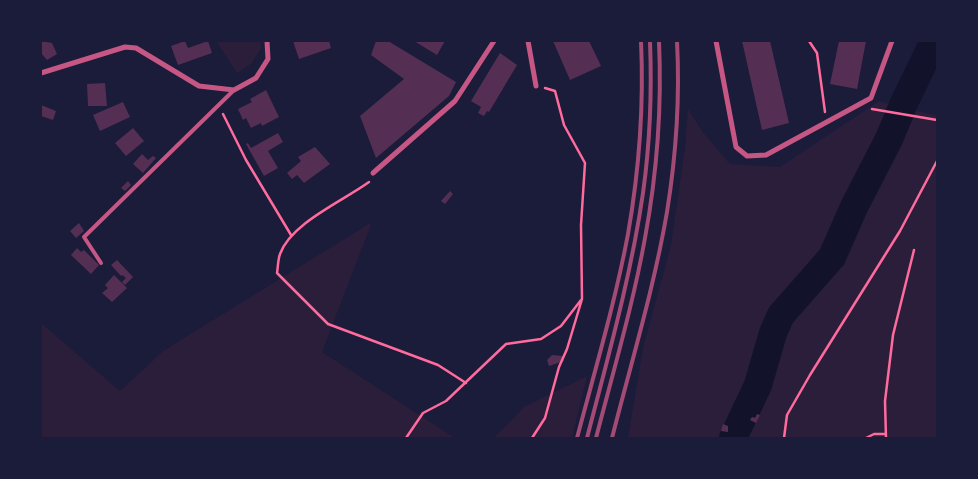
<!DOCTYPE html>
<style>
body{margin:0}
#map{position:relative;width:978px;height:479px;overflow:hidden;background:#1b1b3a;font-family:Roboto,sans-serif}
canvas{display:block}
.frame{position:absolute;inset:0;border:42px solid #1b1b3a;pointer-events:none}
</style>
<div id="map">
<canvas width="978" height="479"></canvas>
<div class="frame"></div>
</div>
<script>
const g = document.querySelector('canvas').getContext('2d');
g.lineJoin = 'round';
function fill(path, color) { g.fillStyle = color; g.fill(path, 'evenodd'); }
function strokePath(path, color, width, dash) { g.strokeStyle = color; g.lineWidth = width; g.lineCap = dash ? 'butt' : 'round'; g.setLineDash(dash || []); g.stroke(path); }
fill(new Path2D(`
 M216 41H260L261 48 252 63 237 73Z
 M879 101 906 109 937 115V438H628L643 348 671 245 685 148 688 109 702 131 730 164 780 167Z
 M372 222 322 352 455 438H41V323L120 391 163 351Z
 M587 376 572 438H494L524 407Z`), '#2a1e3b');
strokePath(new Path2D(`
 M829 262 832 264`), '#12122b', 4.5);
strokePath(new Path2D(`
 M733 438 758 385 773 333 781 315 832 257 854 207 889 139 904 103 934 41`), '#12122b', 28);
fill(new Path2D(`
 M41 41 52 43 57 54 47 60 41 53Z
 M185 41 188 48 208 41 212 53 178 65 171 46Z
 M293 41H329L331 48 299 59Z
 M376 41H388L456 82 449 96 376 158 360 116 404 79 371 55Z
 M414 41H445L437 55Z
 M553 41H589L601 66 570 80Z
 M742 41H770L789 123 762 130Z
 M839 41H866L857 89 830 84Z
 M500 53 517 65 489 112 487 111 484 116 478 113 481 107 471 101Z
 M105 83 107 106H88L87 84Z
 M266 90 279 117 262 126 261 123 251 128 246 118 243 120 238 109 252 102 250 99Z
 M123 102 130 117 100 131 93 115Z
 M41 105 56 111 53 120 41 116Z
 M133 128 144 141 126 156 115 143Z
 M278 133 283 142 268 151 278 168 264 176 246 144 248 143 251 148Z
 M315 147 330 164 304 183 297 175 292 179 287 173 301 161 298 157Z
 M142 154 148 160 153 156 156 158 143 173 133 164Z
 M128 181 131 185 125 191 121 188Z
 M450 191 453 194 445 204 441 201Z
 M79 223 84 231 76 238 70 231Z
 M77 248 81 252 84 250 99 265 91 274 71 255Z
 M117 260 133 277 125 285 122 282 126 278 122 275 121 276 111 265Z
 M114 275 127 288 112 302 102 293 108 288 105 285Z
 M552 355 562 356 564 361 549 366 547 360Z
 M757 414 760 415 756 423 750 420 752 417 755 418Z
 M723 424 728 426V432L721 431Z`), '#542f53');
strokePath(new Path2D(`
 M809 41 817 53 825 112
 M872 109 937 120
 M223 114 246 160 291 235
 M369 182C343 201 291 223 280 254 278 259 278 267 277 273L328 324 438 365 466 383
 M406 438 423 413 446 401 506 344 541 339 561 326 581 300
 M532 438 545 418 559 367 567 349 582 299 581 225 585 163 564 125 555 91 545 88
 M784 438 787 415 810 375 900 231 937 161
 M866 438 874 434H886
 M886 438 885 401 893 335 914 250`), '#ff6b9d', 2.5);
strokePath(new Path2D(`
 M101 263 84 237 234 90`), '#c65784', 4);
strokePath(new Path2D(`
 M528 41 536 86
 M716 41 736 147 747 156 766 155 871 98 892 41
 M41 73 125 47 136 48 199 86 234 90 256 78 268 59 267 41
 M373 173 455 101 494 41`), '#c65784', 5);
strokePath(new Path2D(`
 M577 438C595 370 615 303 628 234 639 171 644 106 641 41
 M587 438C608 357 631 276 643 193 650 143 652 92 650 41
 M596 438C613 372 633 305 645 238 657 173 662 107 659 41
 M612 438C631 363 654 288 667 212 676 156 680 98 677 41`), '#a44b75', 4);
</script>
